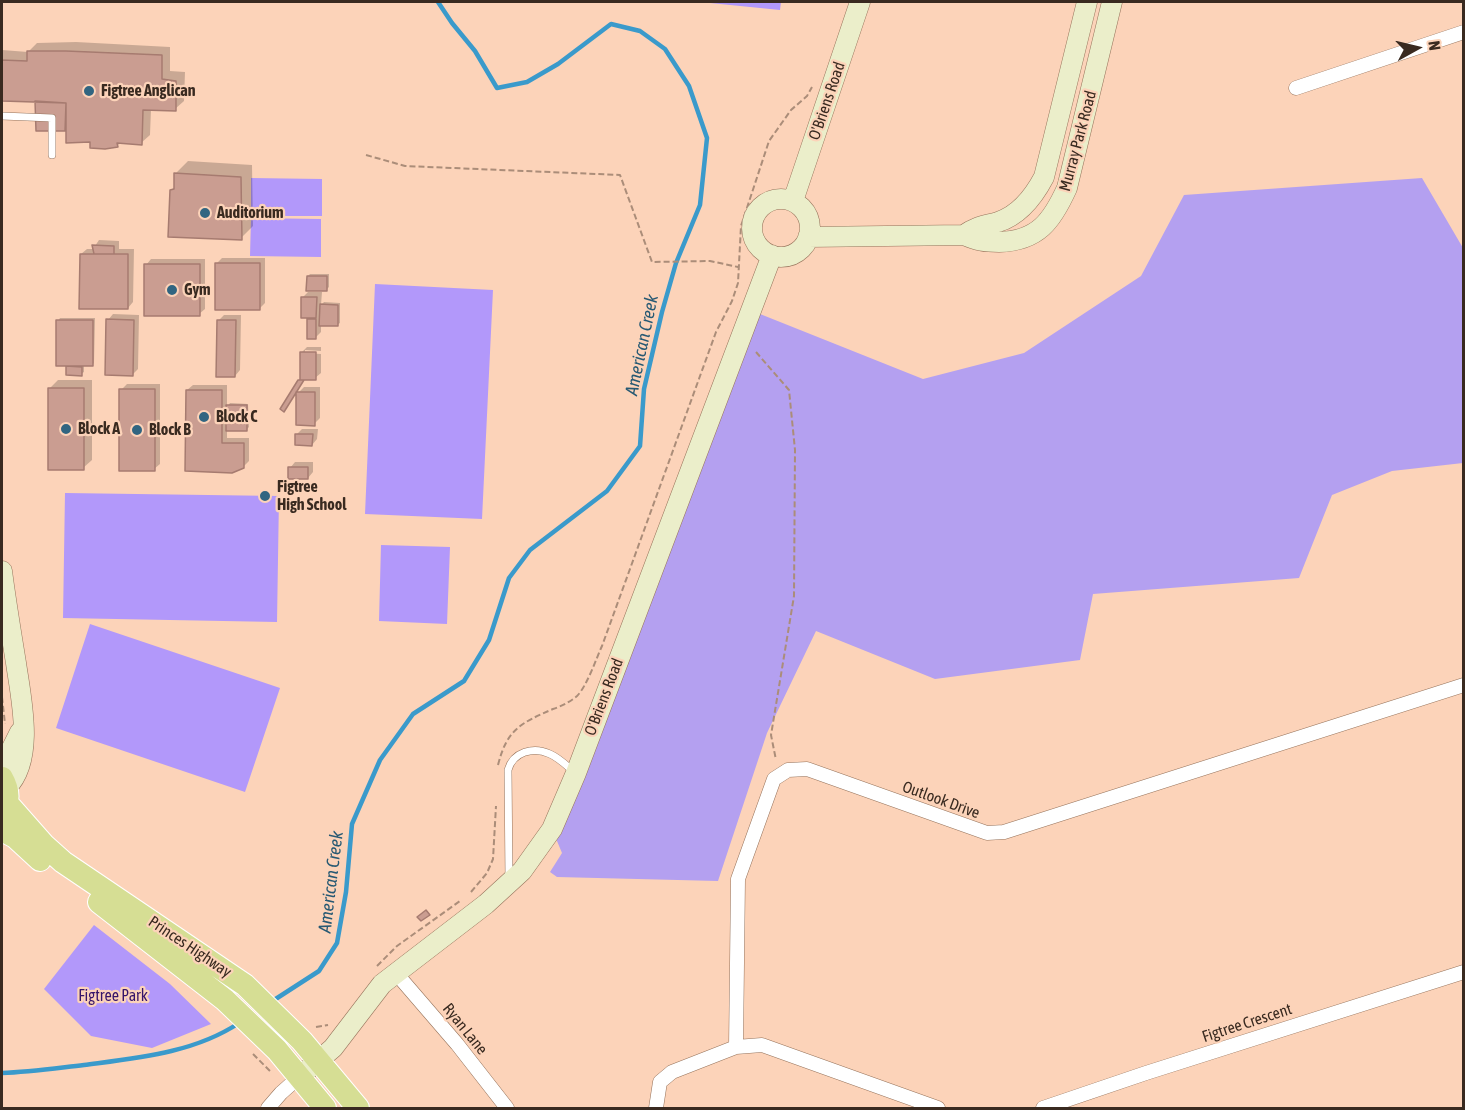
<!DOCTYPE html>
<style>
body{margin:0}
#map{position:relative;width:1465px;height:1110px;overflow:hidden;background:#fcd3b9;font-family:"Asap Condensed",sans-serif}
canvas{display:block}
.frame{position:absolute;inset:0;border:3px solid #392a20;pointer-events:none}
.north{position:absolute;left:1387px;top:18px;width:60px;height:60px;-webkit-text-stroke:4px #fcd3b9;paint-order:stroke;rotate:82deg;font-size:16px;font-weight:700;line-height:24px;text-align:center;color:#392a20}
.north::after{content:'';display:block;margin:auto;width:21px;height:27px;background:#392a20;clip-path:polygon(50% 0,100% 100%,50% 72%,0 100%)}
</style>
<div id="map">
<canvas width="1465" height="1110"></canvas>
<div class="frame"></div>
<div class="north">N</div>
</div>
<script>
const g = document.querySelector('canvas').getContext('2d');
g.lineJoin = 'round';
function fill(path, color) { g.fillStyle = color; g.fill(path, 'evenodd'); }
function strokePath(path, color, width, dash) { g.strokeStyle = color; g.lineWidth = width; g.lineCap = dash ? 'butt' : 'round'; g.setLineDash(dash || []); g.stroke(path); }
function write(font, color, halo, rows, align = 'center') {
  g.font = font + ' "Asap Condensed",sans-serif'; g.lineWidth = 4.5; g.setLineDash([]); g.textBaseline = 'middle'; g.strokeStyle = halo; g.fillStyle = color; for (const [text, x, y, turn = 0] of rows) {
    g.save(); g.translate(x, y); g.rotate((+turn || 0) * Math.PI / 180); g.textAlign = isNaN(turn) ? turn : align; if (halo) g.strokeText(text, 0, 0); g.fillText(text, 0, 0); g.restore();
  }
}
fill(new Path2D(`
 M700 2H781L780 10Z
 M251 178 322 179V216H251Z
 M251 218 321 219V257L250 256Z
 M375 284 493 290 482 519 365 514Z
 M65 493 279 496 277 622 63 618Z
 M381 545 450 547 447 624 379 621Z
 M90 624 280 688 245 792 56 728Z
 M94 925 170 984 211 1024 152 1048 91 1036 44 989Z`), '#b298fa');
fill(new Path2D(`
 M1422 178 1463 248V463L1392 471 1332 495 1299 578 1093 594 1080 660 935 679 816 631 767 733 718 881 557 877 550 872 562 853 552 829 750 310 923 379 1024 353 1141 276 1184 195Z`), '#b4a0f0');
fill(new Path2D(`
 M76 42 170 47V71L185 72 184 101 175 109H151L150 135 141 143 121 142 117 146 91 141 67 127 65 130 37 101 2 100V50L28 52 37 43Z
 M188 161 252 165 253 226 241 238 171 190 176 186V173Z
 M99 240 119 241V249H134L133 302 128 308 81 254 87 249H93Z
 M222 258H265V303L259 309 217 263Z
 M151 259H205V309L199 314 146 265Z
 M310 274H329V287L326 290 308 276Z
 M308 292H322L321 305 324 302 340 303V323L337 325H321V332L315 338H309V317L302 298Z
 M113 314 139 315 138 369 132 375 108 320Z
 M224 315H241L240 370 235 376 218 321Z
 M60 318H95L94 363 92 365H84V372L81 374H67V365L58 321Z
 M307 347H321V351L305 350V353L321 354V373L315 378 299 381 301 378V353Z
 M58 380H92V460L83 468 49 389Z
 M127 384H160V464L154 469 121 390Z
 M193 385H227V407L230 403 248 404 249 427 246 430H227V438H249V461L243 467 232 471 187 390Z
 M304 387H320V418L314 424 298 393Z
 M302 429H318L317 439 312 445 297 434Z
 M295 462H313V472L308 478 290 468Z`), '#0003');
strokePath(new Path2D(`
 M271 1002 319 971 337 943 346 892 352 824 380 760 413 714 464 681 489 640 509 578 530 550 607 491 640 446 644 389 662 312 676 263 700 205 707 138 689 86 665 49 640 31 611 24 558 64 527 82 497 88 475 51 452 23 438 2
 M2 1073C29 1072 57 1068 84 1065 137 1058 194 1053 239 1023`), '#3a9acb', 4.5);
const building = new Path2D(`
 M27 51H66L162 55V79L176 81V111L143 110 142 145 117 143 118 147 105 149 90 148V142L66 143V103L2 101V60L27 61Z
 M35 101 66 103 65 131H36Z
 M174 173 241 177 242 240 168 237 170 190 174 189Z
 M92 245 114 246V254H94Z
 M80 254H128V309H79Z
 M215 263H260V310H215Z
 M144 264H200V316H144Z
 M307 276H327V291H306Z
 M301 297H317L316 318H301Z
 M320 304 338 305V326H319Z
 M106 319 134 320 133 376 105 375Z
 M307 319H316V339H307Z
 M56 320H93V366H56Z
 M217 320H236L235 377H216Z
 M300 352H316V380H300Z
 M66 366 82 367V376L66 375Z
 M298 380H304L284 412 280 409Z
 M48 388H84V470H48Z
 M119 389H155V471H119Z
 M186 390H222V443H244V468L232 473 185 471Z
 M296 392H315V426L296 425Z
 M226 405H247V431H226Z
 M295 434H313L312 446 295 445Z
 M288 467H308V479H288Z
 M426 910 430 915 421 921 417 917Z`);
fill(building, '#ca9d91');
strokePath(building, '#a67b70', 1.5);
const lane = new Path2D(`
 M2 116 52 118V155
 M509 879 508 770C513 752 533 746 550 754 559 758 566 765 573 771`);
const street = new Path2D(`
 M1296 88 1464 32
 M395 972 457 1044 507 1108
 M736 1047 738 879 774 779 788 770 807 769 987 833 1004 832 1464 685
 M268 1108 281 1093 299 1077
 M656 1108 660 1082 672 1072 736 1047 762 1045 938 1108
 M1043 1108 1146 1073 1464 972`);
const secondary = new Path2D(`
 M752 228a29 29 0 1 1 58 0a29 29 0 1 1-58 0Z
 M793 201 860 2
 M964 235C977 226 984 226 998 222 1020 215 1034 196 1044 177L1087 2
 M808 237 964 235C977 241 985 242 999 242 1038 241 1052 221 1067 188L1112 2
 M2 571C6 602 11 632 16 663 21 698 35 759 7 787
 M2 760 11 750 20 732
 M299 1077 333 1048 382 984 486 904 522 871 552 829 576 773 772 255`);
const primary = new Path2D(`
 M2 778C9 790 10 801 2 814
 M7 803 44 845 63 862 245 985 302 1041 358 1108
 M2 830 15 837 40 860
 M99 902 225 1000 277 1050 325 1108`);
strokePath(lane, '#96735b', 8);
strokePath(street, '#96735b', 15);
strokePath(secondary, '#96735b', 21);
strokePath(primary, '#fff', 24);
strokePath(new Path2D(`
 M366 155 405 166 620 175 652 262 710 261 738 267
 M756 352 789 390 795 450 794 596 771 735 776 760
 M2 697 5 724
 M498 765C507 729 521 723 553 709 562 706 570 702 577 696 587 686 596 659 602 646L716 332 732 301 738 283 741 226 769 141 791 110 807 96 812 87
 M471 892 487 873 493 859 496 806
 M377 966 397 946 460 901
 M316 1027 328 1025
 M253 1054 272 1073`), '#ab8d79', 2, [6, 3]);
strokePath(lane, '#fff', 7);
strokePath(street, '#fff', 14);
strokePath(secondary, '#ebeeca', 20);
strokePath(primary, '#d6de94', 22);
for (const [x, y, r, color] of [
 [89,91,6,"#316581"],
 [205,213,6,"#316581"],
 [172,290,6,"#316581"],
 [204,417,6,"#316581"],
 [66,429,6,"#316581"],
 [137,430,6,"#316581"],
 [265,496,6,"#316581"]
]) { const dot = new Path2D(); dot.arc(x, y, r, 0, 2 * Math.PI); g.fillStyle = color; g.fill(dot); strokePath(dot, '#fcd3b9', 2); }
write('bold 16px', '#392a20', '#fcd3b9', [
 ["Figtree Anglican",101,91],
 ["Auditorium",217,213],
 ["Gym",184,290],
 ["Block C",216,417],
 ["Block A",78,429],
 ["Block B",149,430],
 ["Figtree",277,487],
 ["High School",277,505]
], 'left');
write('16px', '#392a20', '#fcd3b9', [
 ["O'Briens Road",827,101,-71],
 ["Murray Park Road",1078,141,-75],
 ["O'Briens Road",604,697,-69],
 ["Outlook Drive",941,800,20],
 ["Princes Highway",190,947,34],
 ["Figtree Crescent",1247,1023,-18],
 ["Ryan Lane",465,1029,51]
]);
write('16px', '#36146a', '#fcd3b9', [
 ["Figtree Park",113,996]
]);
write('italic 18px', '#275973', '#fcd3b9', [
 ["American Creek",642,345,-78],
 ["American Creek",331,882,-83]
]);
</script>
